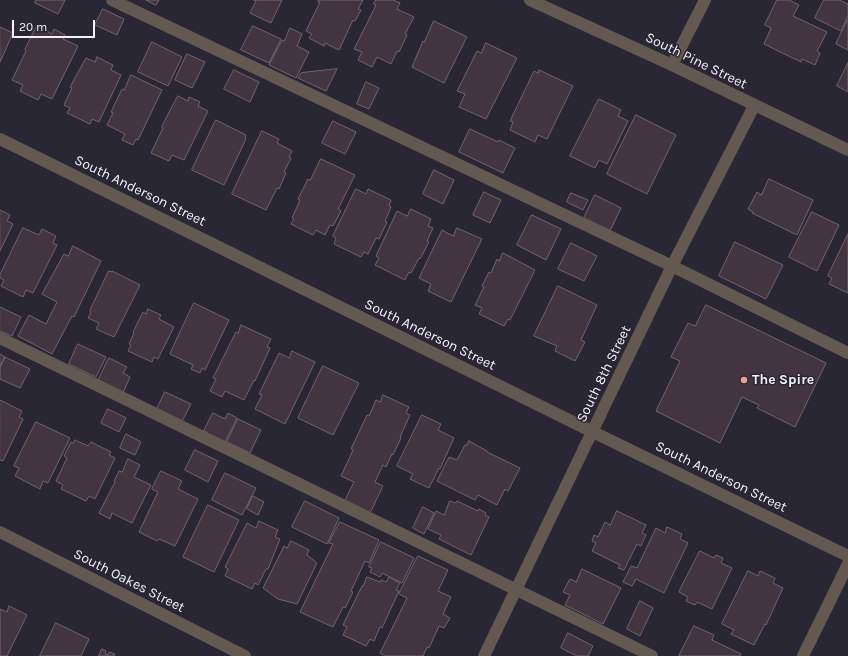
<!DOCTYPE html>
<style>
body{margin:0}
#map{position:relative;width:848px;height:656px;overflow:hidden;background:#292733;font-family:Karla,sans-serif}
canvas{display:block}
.scale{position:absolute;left:12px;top:20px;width:83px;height:18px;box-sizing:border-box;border:2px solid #f3f2fb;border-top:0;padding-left:5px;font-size:12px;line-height:14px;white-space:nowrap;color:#f3f2fb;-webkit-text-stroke:3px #292733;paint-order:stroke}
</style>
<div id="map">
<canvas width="848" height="656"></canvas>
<div class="scale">20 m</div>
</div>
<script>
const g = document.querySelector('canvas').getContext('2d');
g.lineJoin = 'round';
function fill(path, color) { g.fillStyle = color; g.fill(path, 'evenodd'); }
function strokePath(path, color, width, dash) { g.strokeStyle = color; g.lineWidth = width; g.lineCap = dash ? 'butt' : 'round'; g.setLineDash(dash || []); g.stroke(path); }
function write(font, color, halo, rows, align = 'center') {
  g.font = font + ' Karla,sans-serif'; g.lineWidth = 3; g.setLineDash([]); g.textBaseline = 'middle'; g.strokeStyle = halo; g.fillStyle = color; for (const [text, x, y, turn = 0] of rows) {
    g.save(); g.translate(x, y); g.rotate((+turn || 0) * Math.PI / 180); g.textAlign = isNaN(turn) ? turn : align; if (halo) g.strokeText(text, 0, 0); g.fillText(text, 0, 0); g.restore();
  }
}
const building = new Path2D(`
 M36 0H65L58 14 35 3Z
 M146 0H159L156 5Z
 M254 0H282L271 23 250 13 256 1Z
 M319 0H363L358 9 361 10 355 21 353 20 339 50 325 43 324 46 309 38 312 34 306 31 320 2H318Z
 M376 0H393L400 3 397 9 414 17 405 34 407 35 399 52 397 51 391 64 377 57 372 67 358 60 362 52 354 49 376 5 374 4Z
 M777 0H789L799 5 793 16 827 32 817 51 820 53 815 65 802 59 801 62 764 44 771 28 765 25Z
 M824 0H839L848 4V15L841 31 815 18Z
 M103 9 124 19 117 35 95 25Z
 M848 19V50L836 44Z
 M434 21 467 37 444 83 412 67 423 41 424 42Z
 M37 26 52 34 54 29 65 35 63 39 78 46 52 99 41 94 38 100 20 91 23 85 12 80 26 51 25 50Z
 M253 26 281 39 269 63 241 50Z
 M0 27 13 33 0 62Z
 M290 28 302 34 297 46 309 52 296 78 269 65 282 40 284 41Z
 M152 42 182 57 168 86 138 72Z
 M486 43 517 58 486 119 459 107 465 94 457 91 477 51 481 53Z
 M187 54 205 62 192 88 175 80Z
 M97 57 113 65 111 70 121 75 99 122 92 119 90 124 67 113 70 108 64 105 72 88 70 87 86 58 95 62Z
 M848 63V92L837 86Z
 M337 69 326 91 298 78 301 73Z
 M234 70 259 82 250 102 224 89Z
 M539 70 573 86 547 139 538 135 535 142 510 130 513 122 510 121 534 71 538 73Z
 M131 75 162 90 138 140 136 139 133 145 122 140 125 134 107 125 113 113 111 112 122 89 124 90Z
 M366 82 379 88 369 109 357 104Z
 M178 96 188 101 189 97 200 102 198 106 208 111 184 160 172 155 169 161 151 153 163 128 162 127Z
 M599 99 621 110 618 116 628 121 607 164 599 160 595 168 570 156Z
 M636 115 676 135 647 194 607 174Z
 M216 120 246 135 245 138 246 139 224 185 192 170Z
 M333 121 356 132 345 154 322 143Z
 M470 129 498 142 499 140 515 148 503 173 459 152Z
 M262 131 279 139 277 143 292 151 289 157 291 158 284 172 286 173 279 189 277 188 266 210 232 194Z
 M321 159 355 175 338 209 341 211 333 226 330 225 325 235 316 230 313 235 291 224 294 219 292 218 300 200 298 199 308 179 310 180Z
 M434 170 454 180 443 204 423 194Z
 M769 179 813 200 797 235 752 213 753 212 748 209 757 192 761 195Z
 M356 189 366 194 368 189 391 200 389 206 391 207 385 221 387 222 379 239 376 238 368 254 364 252 361 257 334 244 336 238 333 236Z
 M484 192 501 200 490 223 473 215Z
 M571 193 588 200 583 210 567 202Z
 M595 195 621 208 610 231 584 218Z
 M411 209 431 219 428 226 433 228 427 241 429 242 420 259 419 258 411 273 409 272 405 280 375 265 379 258 376 256 397 211 407 216Z
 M0 210 10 215 7 221 13 224 0 251Z
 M812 212 839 225 817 271 789 257Z
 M532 215 561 229 546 260 517 245Z
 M23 228 39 235 42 229 56 236 53 243 57 245 33 293 26 290 23 297 1 286 4 280 0 278V275Z
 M457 228 482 239 451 302 428 291 431 284 419 278 442 230 453 236Z
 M848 234V293L829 284 832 278 828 276Z
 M735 242 783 265 766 299 719 276Z
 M571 243 597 256 584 281 558 269Z
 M73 246 101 261 74 317 72 316 52 354 18 336 29 315 46 324 57 302 42 294 64 254 68 256Z
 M503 253 535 270 510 320 508 319 504 326 479 314 482 308 475 305 484 287 482 286 489 272 491 273 497 259 499 261Z
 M109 271 112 272V271L140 285 114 337 96 329 99 323 88 318 91 312 90 311Z
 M558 286 597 305 581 340 585 342 575 361 555 351 557 346 534 336Z
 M194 303 229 320 205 370 202 368 200 373 191 369 193 365 170 354Z
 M706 305 826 363 795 427 757 408 759 405 742 397 720 443 656 411 680 361 671 357 688 323 695 326Z
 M0 307 21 317 12 336 0 331Z
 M148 309 161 315 159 319 174 327 158 359 154 357 152 362 128 351 131 345 129 344 134 333 133 332 143 312 146 314Z
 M241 325 271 339 267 347 270 348 255 381 254 380 244 400 225 391 222 397 210 391 216 379 213 378 236 332 238 333Z
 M78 344 106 357 96 377 69 364Z
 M292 351 315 362 285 424 255 409 262 395 259 394 279 353 289 358Z
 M0 354 5 357 0 367Z
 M5 357 30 369 20 388 0 379V367Z
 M109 358 127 367 123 373 130 377 123 393 98 381Z
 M323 366 359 383 333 435 298 418Z
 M165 392 191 404 182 421 157 409Z
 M383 395 409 407 406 413 410 415 400 437 401 438 393 455 392 454 386 467 383 465 375 482 383 486 370 513 345 500 354 482 341 476 353 450 351 449 367 415 369 416 376 400 380 402Z
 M0 400 22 411 19 417 23 419 3 461 0 460Z
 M108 409 126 418 119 432 101 423Z
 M213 413 225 419 228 413 237 418 225 442 204 431Z
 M422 415 441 424 438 430 454 438 440 469 439 468 429 488 410 479 413 474 397 466Z
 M238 419 261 430 250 453 227 442Z
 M36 422 70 438 48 483 43 481 40 489 15 476 19 468 14 466Z
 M126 434 141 442 135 455 120 448Z
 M75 440 88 446 91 442 111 452 109 455 115 458 95 499 89 496 86 501 61 489 63 485 56 481 67 458 64 456 71 442 73 443Z
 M469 441 487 451V452L520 468 508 491 505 489 497 505 478 495 475 500 437 481 449 457 457 460 465 445H467Z
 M195 450 218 461 208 482 185 470Z
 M128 459 140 465 134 477 151 485 132 523 112 513 110 519 99 513 115 482 114 481 119 471 122 472Z
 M161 471 182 481 178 489 198 499 175 546 159 539 157 541 139 532 158 492 152 489Z
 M225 473 256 488 242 515 212 500Z
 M253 496 264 502 258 515 247 509Z
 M305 501 339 518 327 544 292 527Z
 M450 501 455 503 457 501 478 511 479 509 486 513 485 515 489 517 471 555 439 539 441 535 428 529 436 511 444 515Z
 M208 505 239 520 214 572 183 557Z
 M423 507 434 513 424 534 413 528Z
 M617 511 646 525 642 533 646 535 641 546 637 544 624 570 618 568 620 565 592 551 596 543 592 541 594 535 598 537 605 522 610 525Z
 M259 521 278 530 275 537 280 539 268 569H266L258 585 255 583 252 589 225 576 228 569 225 567 247 523 256 528Z
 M340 522 379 540 369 563 365 561 351 591 353 592 345 608 343 607 333 627 300 612 333 544 329 543Z
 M667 527 682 534 680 539 688 543 664 593 636 579 632 586 623 582 631 566 637 568 656 528 665 533Z
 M291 541 309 550 307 555 317 563 297 604 278 599 263 588 284 546 287 548Z
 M381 542 414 558 402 583 382 573 380 577 370 572 372 568 369 567Z
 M700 551 714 558 716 555 723 558 721 563 732 568 712 609 697 602 695 605 686 601 688 597 679 592Z
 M418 556 448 570 438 591 451 597 443 614 450 618 444 628 439 626 429 648 427 647 423 656H385L380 653 407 598 399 594Z
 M582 569 621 588 603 624 565 605 570 595 563 592 570 579 576 582Z
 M748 571 758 576 760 571 775 578 773 583 783 588 766 625 765 624 754 645 731 634 734 630 722 624Z
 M367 577 380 582 381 580 386 582 389 577 400 583 396 590 399 591 382 628 380 627 374 641 370 639 366 646 343 635 347 627 343 625 362 586H363Z
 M640 601 653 608 640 636 627 629Z
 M9 606 27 615 7 656H0V609L7 612Z
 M56 623 89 639 81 656H40Z
 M694 626 714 635 712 640 741 654 740 656H679Z
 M568 633 593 646 588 656H577L561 648Z
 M102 649 106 651 105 654 108 655 109 652 115 654 114 656H99Z`);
fill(building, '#42353f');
strokePath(building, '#71646e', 1);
strokePath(new Path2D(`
 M112 0 672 266 848 353
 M0 338 652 656`), '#635950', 12);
strokePath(new Path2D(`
 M530 0 672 65 848 150
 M672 65 705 0
 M0 139 593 432 848 556
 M0 532 245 656
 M484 656 672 266 754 106
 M803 656 848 564`), '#635950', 12);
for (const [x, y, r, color] of [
 [744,380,4,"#f49e87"]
]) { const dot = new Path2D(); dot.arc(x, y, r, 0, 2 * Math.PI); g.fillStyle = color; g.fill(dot); strokePath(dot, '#292733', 1.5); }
write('14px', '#f3f2fb', '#292733', [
 ["South Pine Street",696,61,26],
 ["South Anderson Street",140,191,26],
 ["South Anderson Street",430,335,26],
 ["South 8th Street",604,374,-64],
 ["South Anderson Street",721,477,26],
 ["South Oakes Street",129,581,27]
]);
write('bold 14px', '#f3f2fb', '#292733', [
 ["The Spire",752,380]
], 'left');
</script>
